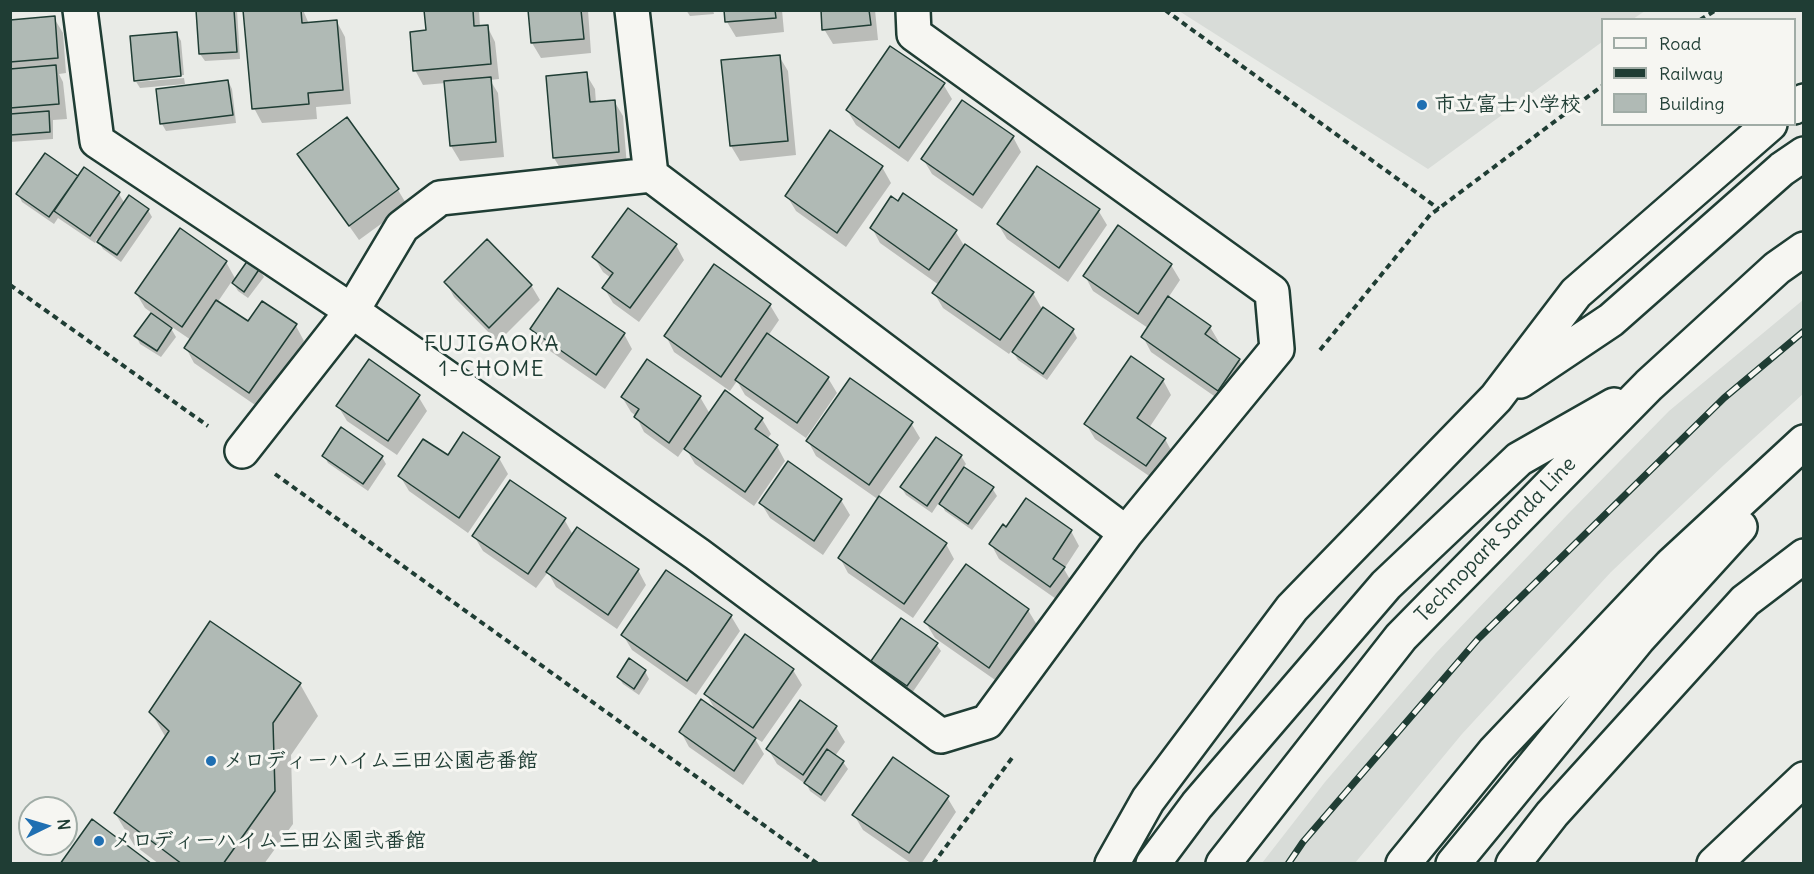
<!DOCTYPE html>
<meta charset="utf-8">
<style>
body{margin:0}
#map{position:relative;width:1814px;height:874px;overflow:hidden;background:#e9ebe7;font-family:Delius,sans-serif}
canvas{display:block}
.frame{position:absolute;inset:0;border:12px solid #1f3d34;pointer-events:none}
.legend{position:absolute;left:1601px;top:18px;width:195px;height:108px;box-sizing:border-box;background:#f6f6f2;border:2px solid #a0aca6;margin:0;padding:8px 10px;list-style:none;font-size:18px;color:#1f3d34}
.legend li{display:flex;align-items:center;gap:12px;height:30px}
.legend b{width:30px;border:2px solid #a0aca6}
.north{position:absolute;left:18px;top:796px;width:60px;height:60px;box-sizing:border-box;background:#f6f6f2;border:2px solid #a0aca6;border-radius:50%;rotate:85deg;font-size:16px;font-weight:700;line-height:24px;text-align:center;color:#1f3d34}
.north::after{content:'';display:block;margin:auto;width:21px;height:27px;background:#1f6fb2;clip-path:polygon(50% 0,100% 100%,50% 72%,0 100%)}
</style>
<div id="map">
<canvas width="1814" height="874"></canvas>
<div class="frame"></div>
<ul class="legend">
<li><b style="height:8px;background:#f6f6f2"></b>Road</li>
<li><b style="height:8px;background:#1f3d34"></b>Railway</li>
<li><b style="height:16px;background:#b0bab5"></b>Building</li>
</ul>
<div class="north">N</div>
</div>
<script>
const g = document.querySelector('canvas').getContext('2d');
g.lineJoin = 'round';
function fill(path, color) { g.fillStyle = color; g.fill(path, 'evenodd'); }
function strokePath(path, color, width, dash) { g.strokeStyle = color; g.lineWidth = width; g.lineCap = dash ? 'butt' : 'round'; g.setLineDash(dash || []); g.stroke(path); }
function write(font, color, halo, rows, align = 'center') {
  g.font = font + ' Delius,"Klee One",sans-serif'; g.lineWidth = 6; g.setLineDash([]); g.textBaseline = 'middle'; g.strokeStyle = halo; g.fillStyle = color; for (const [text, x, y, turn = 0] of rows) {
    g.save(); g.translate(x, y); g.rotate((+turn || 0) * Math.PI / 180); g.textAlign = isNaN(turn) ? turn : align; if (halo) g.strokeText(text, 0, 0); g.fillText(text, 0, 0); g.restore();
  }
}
fill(new Path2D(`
 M1179 11V10L1645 11 1633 19 1602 20V42L1428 169Z
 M1803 300V394L1724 465 1611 572 1462 734 1355 863H1262L1325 782 1436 653 1567 515 1669 411Z`), '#d8dcd8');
fill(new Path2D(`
 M198 10H237L240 59 205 61 200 54Z
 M245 10H303L309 24 337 22 345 37 351 104 316 107 317 119 262 123 254 108Z
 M426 10H479L480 27 487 26 495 42 499 79 490 80 498 93 504 157 460 161 451 146 446 83 423 85 415 70 427 32Z
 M529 10H588L591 53 541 58 532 43Z
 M686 10H713L714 14 690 16Z
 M726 10H782L784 32 736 37 727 22Z
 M822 10H875L878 40 833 44 824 29Z
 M54 18 63 33 66 73 59 74 63 82 67 119 53 120V139L10 142V21Z
 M177 34 181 41 184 75 136 79V82L184 78 185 84 140 88 135 80Z
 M779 56 788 71 796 155 740 161 731 146 723 62Z
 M586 74 595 89 596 103 614 101 623 116 627 167 563 173 554 158Z
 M228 81 232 89 236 123 166 131 162 124Z
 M943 84 952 99 908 162 856 125 847 110Z
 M346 119 398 190 407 205 359 240 299 155Z
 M1013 137 1021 152 982 209 932 174 923 159Z
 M882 167 891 183 846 247 796 211 787 196Z
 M84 169 119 194 125 204 148 210 152 217 121 262 103 249 97 239 95 243 58 218 54 224 22 202 18 194 79 178Z
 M1098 210 1107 225 1068 282 1007 239 998 224Z
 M872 228 955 231 965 247 1033 293 1042 309 1073 330 1077 338 1047 380 1018 360 1012 350 1009 354 943 308 934 293 939 285 880 243Z
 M180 230 226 262 236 280 249 262 259 269 264 277 248 298 238 291 232 281 217 303 248 323 296 326 304 341 258 407 194 363 186 348 191 340 169 325 176 337 161 357 140 344 136 336 152 313 145 308 136 293Z
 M676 245 684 260 639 322 613 303 604 288 611 278 603 272 594 257Z
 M1171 265 1180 280 1168 298 1210 327 1219 342 1217 344 1239 360 1247 375 1227 405 1151 352 1143 337 1148 328 1093 291 1085 276Z
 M446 282 531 285 540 300 498 342 454 297Z
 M770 305 779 320 768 336 828 378 837 393 806 438 745 395 737 381 730 391 674 352 666 336Z
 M531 329 624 334 632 349 605 389 540 344Z
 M1163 380 1171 395 1149 428 1165 439 1173 454 1155 480 1095 439 1086 424Z
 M418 396 427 411 397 455 347 421 338 406Z
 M622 397H700L710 414 762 419 771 434 767 439 777 446 785 461 754 506 695 464 685 447 678 457 644 432 636 416 631 412Z
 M911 423 920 438 878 497 946 544 954 559 913 618 848 573 840 558 879 500 816 456 808 441Z
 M464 434 499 458 508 474 468 533 409 491 400 476 448 457Z
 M936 439 961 456 966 464 963 468 992 488 997 496 972 530 945 511 940 501 932 513 906 495 901 487Z
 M324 456 382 457 386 464 368 491 328 463Z
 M841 500 850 515 823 555 770 518 761 503Z
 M564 519 573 535 638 570 646 585 617 629 556 587 548 572 536 588 483 551 474 536Z
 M1006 529 1071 531 1079 546 1064 569 1072 583 1059 601 999 559 991 544Z
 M1028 610 1037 625 998 682 935 638 926 623Z
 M731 616 740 631 696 695 632 650 623 635Z
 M936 644 941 651 912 693 877 669 873 661Z
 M793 670 802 685 762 742 754 737 764 754 743 785 689 747 681 732 716 711 706 694Z
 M645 671 649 679 639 695 623 684 618 677Z
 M300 684 318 716 291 755 293 824 264 864H159L134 845 115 813 166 738 151 712Z
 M836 727 845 742 835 756 843 762 848 769 825 802 810 791 807 785 777 764 768 749Z
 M947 797 956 812 921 864H912L863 830 854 815Z`), '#0003');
const building = new Path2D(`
 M196 10H234L237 52 199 54Z
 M243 10H301L302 23 337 20 343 90 308 93 309 104 252 109Z
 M424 10H473L474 26 488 25 491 64 413 71 410 32 426 30Z
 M528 10H581L584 39 531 43Z
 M724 10H775L776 18 725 22Z
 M821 10H869L871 25 822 30Z
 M55 16 58 58 10 62V20Z
 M177 32 181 76 134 81 130 36Z
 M890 46 945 83 899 148 846 110Z
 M780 55 788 141 730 146 721 60Z
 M56 65 59 104 10 108V69Z
 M587 72 590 102 615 100 619 152 553 158 546 76Z
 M491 77 496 142 450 146 444 81Z
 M228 80 233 115 160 124 156 89Z
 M962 100 1014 136 973 195 921 159Z
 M49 111 50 132 10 135V114Z
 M347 117 399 189 349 226 297 154Z
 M830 130 883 166 837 233 785 196Z
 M45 153 78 176 49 217 16 194Z
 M1037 166 1100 209 1059 268 997 224Z
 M84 167 120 192 90 236 54 211Z
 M903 193 957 230 929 270 870 228 891 196 898 201Z
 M129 195 149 209 117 255 97 242Z
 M628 208 677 244 630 308 602 288 613 273 592 257Z
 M1118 225 1172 264 1138 314 1083 276Z
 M180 228 227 261 182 327 135 293Z
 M487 239 532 285 489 328 444 282Z
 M965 244 1034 292 1000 340 932 293Z
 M248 260 260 268 244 292 232 283Z
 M714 264 771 304 721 377 664 336Z
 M558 288 625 333 596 375 530 329Z
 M1168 296 1211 326 1205 334 1240 359 1218 391 1141 337Z
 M216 300 248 321 262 301 297 324 249 393 184 348Z
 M1043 307 1074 329 1043 374 1012 352Z
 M151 313 172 328 157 351 134 336Z
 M767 333 829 377 797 423 735 380Z
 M1131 356 1164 379 1137 418 1166 438 1146 466 1084 424Z
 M369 359 420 395 388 441 336 406Z
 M647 359 701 396 669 443 634 417 639 409 621 397Z
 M850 378 913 422 869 485 806 441Z
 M725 390 763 418 755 429 778 445 745 492 684 449Z
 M341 427 383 456 363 484 322 456Z
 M463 432 500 457 459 518 398 476 423 439 448 455Z
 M936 437 962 455 927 506 900 487Z
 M788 461 842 499 814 541 759 503Z
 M964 467 994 487 968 524 939 504Z
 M510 480 566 518 528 574 472 536Z
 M879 496 947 543 904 604 838 558Z
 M1026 498 1072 530 1053 559 1065 567 1050 587 989 544 1003 524 1006 527Z
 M577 527 639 569 608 615 546 572Z
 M966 564 1029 609 989 668 924 622Z
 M666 570 732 615 687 681 621 635Z
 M901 618 938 643 907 686 871 661Z
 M210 621 301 683 273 723 275 791 223 864H182L114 813 169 731 149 712Z
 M745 634 794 669 753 728 704 694Z
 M629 658 646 670 634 689 617 677Z
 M701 699 756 738 734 771 679 732Z
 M800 700 837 726 803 775 766 749Z
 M827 749 844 761 821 795 804 783Z
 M893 757 949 796 909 853 852 815Z
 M92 819 152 864H60Z`);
fill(building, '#b0bab5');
strokePath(building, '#1f3d34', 1.5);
const minor = new Path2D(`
 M80 10 97 141 352 311 697 554 941 736 987 722 1126 533 1277 349 1272 292 914 34 913 10
 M632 10 651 175 1126 533
 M242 451 352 311 402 227 440 198 651 175
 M1714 864 1804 779`);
const secondary = new Path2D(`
 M1794 107 1804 101
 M1520 381 1611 320 1782 169 1804 154
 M1112 864 1148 800 1292 608 1496 398 1576 293 1770 124
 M1153 864 1197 805 1386 585 1519 459 1614 405
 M1223 864 1401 637 1649 385 1777 268 1804 249
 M1403 864 1495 751 1671 565 1804 442
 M1453 864 1638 639 1740 527
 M1513 864 1552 814 1745 601 1804 556`);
strokePath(minor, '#1f3d34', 38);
strokePath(secondary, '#1f3d34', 38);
strokePath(new Path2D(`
 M1165 10 1439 209
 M1700 20 1716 10
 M10 285 208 426
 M1320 350 1430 215 1602 86
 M275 474 818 864
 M933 864 1012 758`), '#1f3d34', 4, [6, 4.5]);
strokePath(minor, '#f6f6f2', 33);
strokePath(secondary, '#f6f6f2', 33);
const rail = new Path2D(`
 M1288 864 1303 842 1478 639 1724 398 1804 331`);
strokePath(rail, '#1f3d34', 7);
strokePath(rail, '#f6f6f2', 4.5, [14]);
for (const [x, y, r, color] of [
 [1422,105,6,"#1f6fb2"],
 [211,761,6,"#1f6fb2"],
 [99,841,6,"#1f6fb2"]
]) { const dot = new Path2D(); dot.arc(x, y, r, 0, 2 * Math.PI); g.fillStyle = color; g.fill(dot); strokePath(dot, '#f6f6f2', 2); }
write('bold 21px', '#1f3d34', '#f6f6f2', [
 ["市立富士小学校",1434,105],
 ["メロディーハイム三田公園壱番館",223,761],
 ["メロディーハイム三田公園弐番館",111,841]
], 'left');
write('21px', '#1f3d34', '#f6f6f2', [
 ["Technopark Sanda Line",1496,540,-46]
]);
g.letterSpacing = '1.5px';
write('22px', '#1f3d34', '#f6f6f2', [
 ["FUJIGAOKA",492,345],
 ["1-CHOME",492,370]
]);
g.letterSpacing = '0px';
</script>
